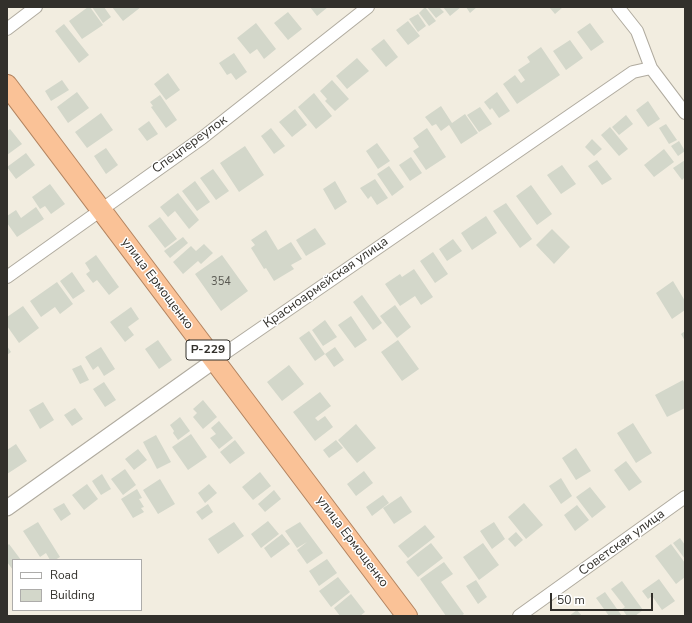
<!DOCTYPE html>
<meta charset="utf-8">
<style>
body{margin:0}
#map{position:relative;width:692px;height:623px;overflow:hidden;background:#f2ede0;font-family:"Nunito Sans",sans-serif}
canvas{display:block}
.frame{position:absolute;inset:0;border:8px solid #32302b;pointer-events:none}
.legend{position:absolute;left:12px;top:559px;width:130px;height:52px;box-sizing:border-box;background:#fff;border:1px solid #adacaa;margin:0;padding:5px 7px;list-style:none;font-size:12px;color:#32302b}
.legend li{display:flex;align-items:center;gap:8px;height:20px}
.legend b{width:20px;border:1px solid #adacaa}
.scale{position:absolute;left:550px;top:593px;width:103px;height:18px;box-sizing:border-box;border:2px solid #32302b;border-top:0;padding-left:5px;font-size:12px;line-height:14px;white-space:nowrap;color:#32302b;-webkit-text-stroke:3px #fff;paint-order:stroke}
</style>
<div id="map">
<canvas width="692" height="623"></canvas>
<div class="frame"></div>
<ul class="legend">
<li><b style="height:5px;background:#fff"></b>Road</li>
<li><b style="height:11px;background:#d3d7ca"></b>Building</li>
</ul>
<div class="scale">50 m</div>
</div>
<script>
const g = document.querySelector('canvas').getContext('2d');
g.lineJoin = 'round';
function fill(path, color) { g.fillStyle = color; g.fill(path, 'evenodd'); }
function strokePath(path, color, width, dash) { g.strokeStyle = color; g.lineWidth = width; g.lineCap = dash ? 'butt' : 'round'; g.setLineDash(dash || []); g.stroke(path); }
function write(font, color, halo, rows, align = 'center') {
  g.font = font + ' "Nunito Sans",sans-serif'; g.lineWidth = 3; g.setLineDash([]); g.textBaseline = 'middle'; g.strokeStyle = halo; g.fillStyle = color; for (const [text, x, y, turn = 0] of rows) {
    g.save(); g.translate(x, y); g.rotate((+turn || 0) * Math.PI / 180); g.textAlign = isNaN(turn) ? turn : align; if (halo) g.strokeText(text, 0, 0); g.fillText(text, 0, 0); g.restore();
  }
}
fill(new Path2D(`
 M88 7H90L103 25 82 39 69 21Z
 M92 7H104L111 17 103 23Z
 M112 7H141L123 21Z
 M310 7H328L317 16Z
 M425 7 436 21 429 26 419 13Z
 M427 7H439L444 12 436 18Z
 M443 7H461L450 16Z
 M466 7H477L470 13Z
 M549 7H563L555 14Z
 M288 12 302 29 288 40 274 23Z
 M418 14 426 26 418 32 409 19Z
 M408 21 420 36 408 45 396 30Z
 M256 23 276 49 264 59 257 49 250 54 237 38Z
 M590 23 604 42 591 51 577 32Z
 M64 24 89 55 79 63 55 31Z
 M384 39 398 57 386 67 371 49Z
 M570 40 583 58 566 70 553 51Z
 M541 47 560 75 517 104 503 84 515 75 521 83 525 80 518 70 530 62 527 57Z
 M234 53 247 72 236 80 231 73 227 75 219 63Z
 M357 58 369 71 347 89 336 76Z
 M168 73 180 90 166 100 154 84Z
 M62 80 69 90 51 101 45 91Z
 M332 80 349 99 335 111 325 101 327 99 320 91Z
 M77 92 89 108 68 123 57 107Z
 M497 92 510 111 499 118 492 108 490 110 484 102Z
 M314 93 332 116 316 129 298 107Z
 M160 95 177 120 166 128 151 107 153 106 150 102Z
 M648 101 660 119 648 127 636 110Z
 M441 106 452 123 465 114 478 133 461 144 449 125 441 131 436 124 432 126 425 117Z
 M480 107 492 124 479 132 467 115Z
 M295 109 307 125 292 137 279 122Z
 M101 113 113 130 87 148 75 132Z
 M626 115 633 124 619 135 612 127Z
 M149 121 158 134 147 141 138 129Z
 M666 124 677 140 669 144 659 128Z
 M610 127 628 149 619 156 601 135Z
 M271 128 285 146 274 154 261 136Z
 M427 128 446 157 426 170 413 151 419 147 413 138Z
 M10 129 22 144 7 155V131Z
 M592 139 602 149 594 156 585 147Z
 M679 141 685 151 678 156 671 146Z
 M377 143 390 161 378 169 366 151Z
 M245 146 264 175 239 192 220 163Z
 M106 148 118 165 106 174 94 156Z
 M664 149 674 162 654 177 644 165Z
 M26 153 35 165 16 179 7 167Z
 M411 157 422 173 410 181 399 165Z
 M597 160 612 179 602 185 588 166Z
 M685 160V177L682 180 673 168Z
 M562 165 576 184 561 194 547 175Z
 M389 166 404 187 392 196 377 174Z
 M213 169 229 191 216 200 200 178Z
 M375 179 388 198 377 205 371 196 368 199 360 188Z
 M195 181 210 202 197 211 182 191Z
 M335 181 347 202 335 210 323 189Z
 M50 184 65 204 51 214 45 206 40 209 32 197Z
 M531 185 552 214 537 225 516 196Z
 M178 193 199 220 189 229 175 211 168 217 160 207Z
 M506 203 532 239 520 248 493 211Z
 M36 207 44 219 17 237 7 223V216L16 210 21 218Z
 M486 216 497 233 472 250 461 233Z
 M160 217 177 239 165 248 148 226Z
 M315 228 326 244 306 256 296 240Z
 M552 229 570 247 554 264 536 245Z
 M266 230 278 250 291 242 302 259 291 265 294 269 274 281 266 268 264 269 251 248 255 245 251 240Z
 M183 237 188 243 170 258 164 251Z
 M453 239 462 251 447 261 439 249Z
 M204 244 213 253 201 264 198 261 183 274 173 262 191 246 196 251Z
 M433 252 448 274 435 283 420 261Z
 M96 255 119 287 109 295 97 280 93 283 86 274 90 271 85 263Z
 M222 255 248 291 221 311 195 274Z
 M414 269 433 297 421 305 415 296 400 306 385 284 400 274 402 277Z
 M72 272 85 291 73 299 60 281Z
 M673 281 685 301V310L672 319 656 293Z
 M57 282 73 304 60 314 55 307 41 317 30 301Z
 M362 295 382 323 373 330 353 302Z
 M395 305 411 327 397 338 380 316Z
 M23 306 39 328 19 343 7 326V317Z
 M131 307 139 319 128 327 134 335 125 342 110 322Z
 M351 316 367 340 355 348 338 325Z
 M325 320 337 337 323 346 312 330Z
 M309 331 325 354 315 361 299 338Z
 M685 331V341L681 334Z
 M158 340 172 360 159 369 145 349Z
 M398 340 419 369 402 381 381 352Z
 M7 346 11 352 7 355Z
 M101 347 115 369 104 376 98 366 93 370 85 357Z
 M335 347 344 360 334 367 325 354Z
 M81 365 89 380 80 384 72 369Z
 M289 365 304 384 282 401 267 382Z
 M683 380 685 384V408L667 417 655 395Z
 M104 382 116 400 105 407 93 389Z
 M320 392 331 406 315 418 318 421 325 416 333 427 315 441 293 412Z
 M203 400 217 417 203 429 193 417 197 413 193 409Z
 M43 402 54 420 40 429 29 410Z
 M75 408 83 419 72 426 64 415Z
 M180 417 190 431 178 440 173 433 174 431 170 425Z
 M219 421 233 438 219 449 210 438 216 434 211 428Z
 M633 423 652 453 636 463 617 433Z
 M356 424 376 448 357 463 338 440Z
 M191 434 207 457 188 470 172 447Z
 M156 435 171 462 157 469 143 442Z
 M235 440 245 453 230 464 220 452Z
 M336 440 343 448 329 458 323 450Z
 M16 444 27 461 7 474V450Z
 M576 448 591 471 576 480 562 458Z
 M138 449 147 460 134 470 125 459Z
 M626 461 642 482 629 491 614 470Z
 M125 469 136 485 123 495 111 479Z
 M364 471 373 483 356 496 347 484Z
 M260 472 271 486 253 500 242 487Z
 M102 474 111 489 101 495 92 481Z
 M561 478 572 496 561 504 549 486Z
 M160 479 175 504 158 514 143 490Z
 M87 484 98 499 84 510 72 495Z
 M209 484 217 493 205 503 198 493Z
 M590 487 606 507 592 518 576 497Z
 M137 489 142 498 139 499 144 507 141 508 144 512 133 518 121 499Z
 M274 490 281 499 265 512 258 504Z
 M383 495 389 503 372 516 366 507Z
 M401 496 412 512 394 524 383 508Z
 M64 503 71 514 61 521 53 509Z
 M524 503 543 525 526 539 508 517Z
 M208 504 213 512 202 520 196 512Z
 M577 505 589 520 575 531 564 515Z
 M268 521 279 534 261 548 251 534Z
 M38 522 60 557 55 560H50L46 553 40 557 23 531Z
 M234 522 244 536 218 554 208 539Z
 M300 522 323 553 307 564 297 550 307 542 297 548 285 531Z
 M494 522 505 539 492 549 480 531Z
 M425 525 435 537 408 558 398 546Z
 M516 532 523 540 515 547 508 539Z
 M282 534 290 544 271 558 264 548Z
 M680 538 685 545V559L673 543Z
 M431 543 443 558 418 577 406 562Z
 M483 543 499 565 479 580 463 557Z
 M9 544 21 560H13V570L7 562V546Z
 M671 544 685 563V577L676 584 655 556Z
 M327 559 337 573 319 586 309 571Z
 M444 562 453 574 441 582 464 614 461 616H446L420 579Z
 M338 577 350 592 331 607 319 591Z
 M659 579 675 601 662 610 652 596 648 599 642 591Z
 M476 580 487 597 478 604 466 586Z
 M622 581 643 610 635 616H627L622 609 625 607 611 589Z
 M605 592 622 616H609L596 598Z
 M351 594 365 612 360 616H340L334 608Z
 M577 610 582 616H569Z`), '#d3d7ca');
const minor = new Path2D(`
 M618 7 637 31 651 68 685 113
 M7 29 36 7
 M7 277 202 138 368 7
 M215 360 633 72 651 68
 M519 616 685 497`);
const tertiary = new Path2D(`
 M7 508 215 360`);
const trunk = new Path2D(`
 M7 85 407 616`);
strokePath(minor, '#b0ab9f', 14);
strokePath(tertiary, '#b0ab9f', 17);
strokePath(trunk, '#b38460', 22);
strokePath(minor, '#fff', 12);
strokePath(tertiary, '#fff', 15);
strokePath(trunk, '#fac297', 20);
write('11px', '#5a5a53', null, [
 ["354",221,282]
]);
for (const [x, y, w] of [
 [208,350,44]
]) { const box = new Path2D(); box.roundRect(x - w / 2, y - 10, w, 20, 3); g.fillStyle = '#fff'; g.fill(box); strokePath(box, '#32302b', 1); }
write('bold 12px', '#32302b', null, [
 ["Р-229",208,350]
]);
write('13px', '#32302b', '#fff', [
 ["Спецпереулок",190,145,-36],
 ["Красноармейская улица",326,283,-35],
 ["улица Ермощенко",157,284,53],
 ["улица Ермощенко",352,542,53],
 ["Советская улица",622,543,-36]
]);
</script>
